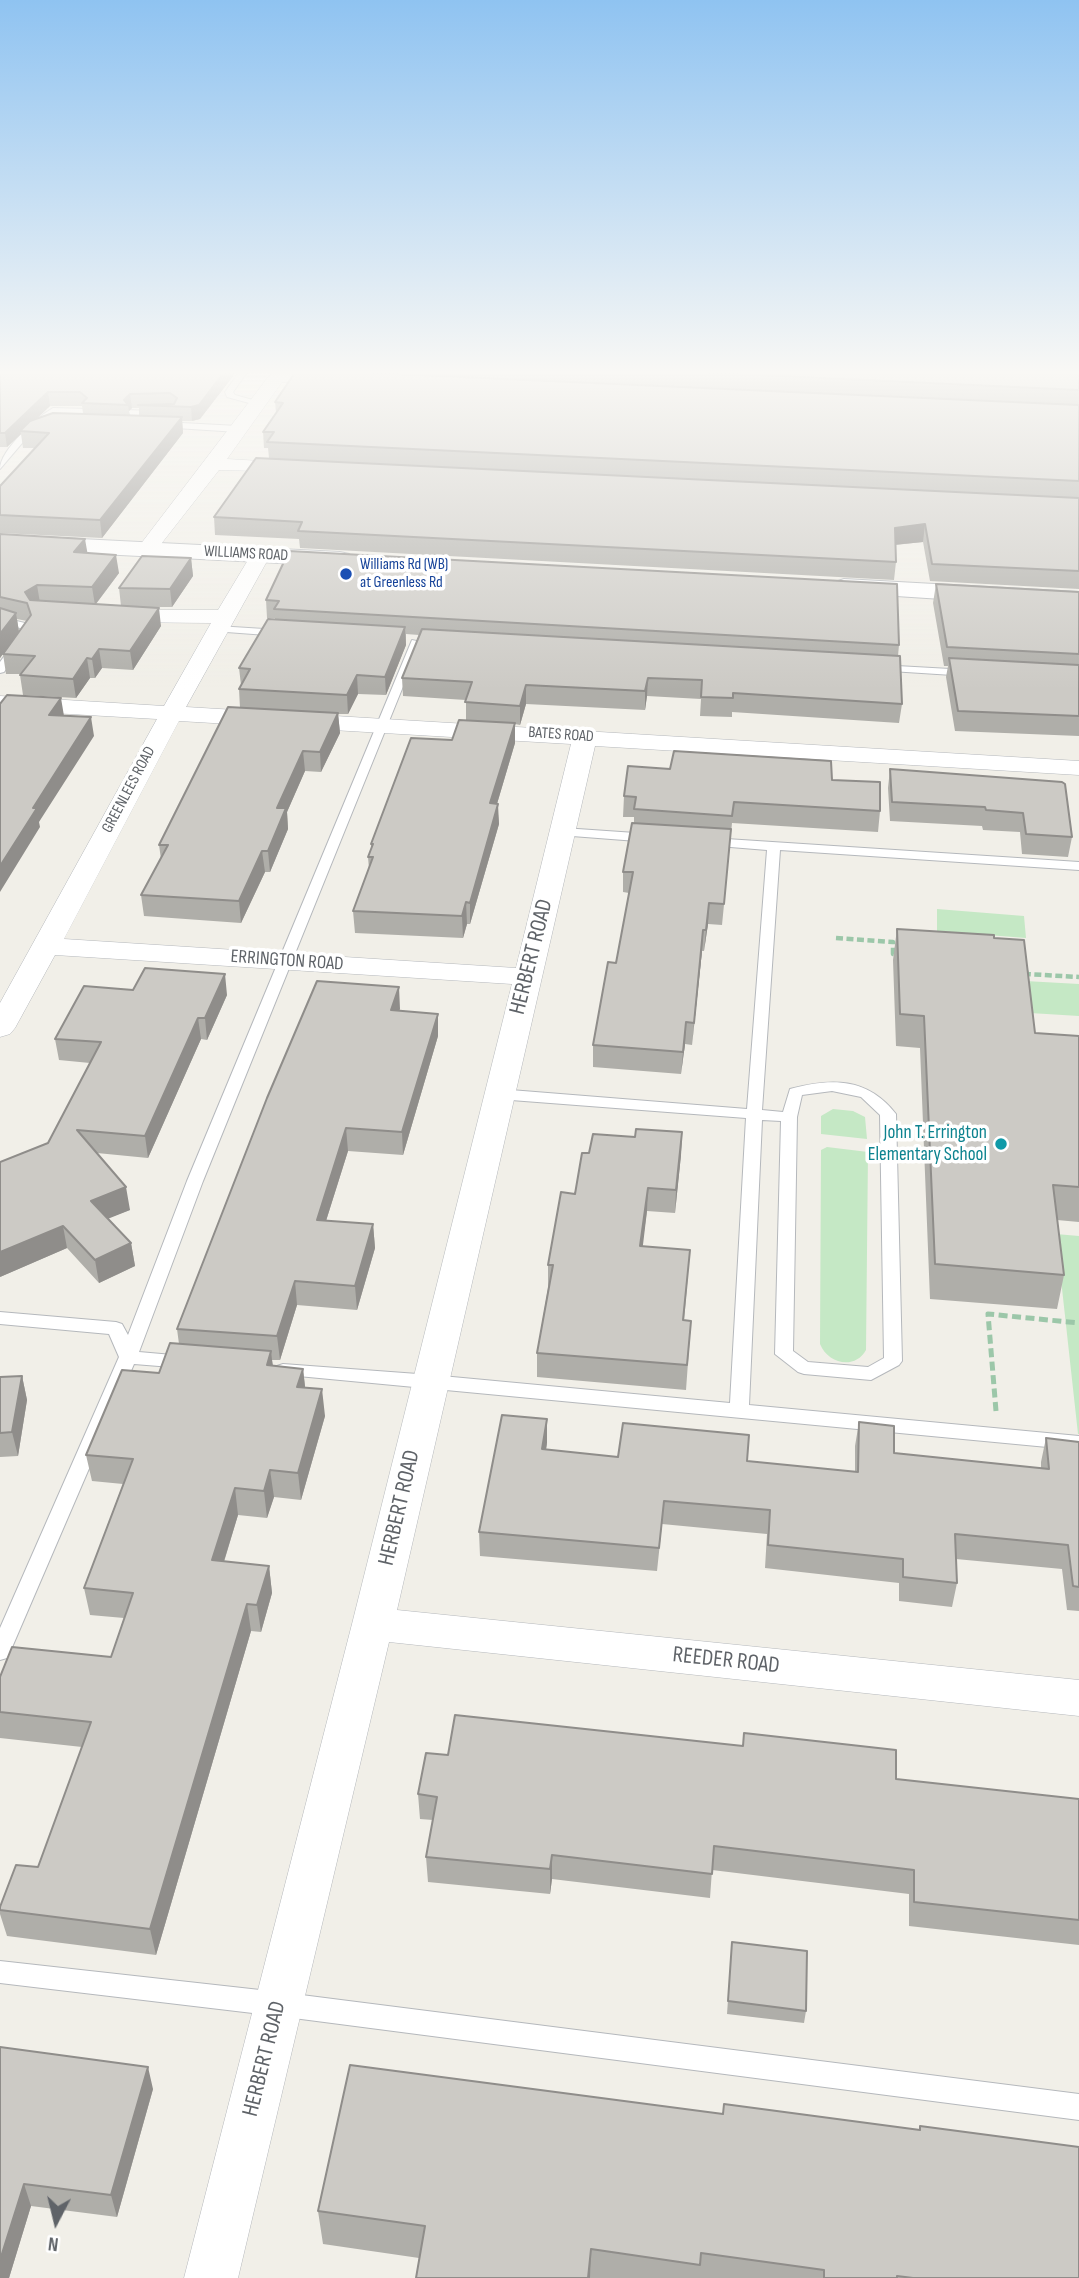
<!DOCTYPE html>
<style>
body{margin:0}
#map{position:relative;width:1079px;height:2278px;overflow:hidden;background:#f1efe8;font-family:"Sofia Sans Condensed",sans-serif}
canvas{display:block}
.north{position:absolute;left:21px;top:2187px;width:70px;height:70px;-webkit-text-stroke:5px #fff;paint-order:stroke;rotate:187deg;font-size:19px;font-weight:700;line-height:28px;text-align:center;color:#5f6368}
.north::after{content:'';display:block;margin:auto;width:24px;height:32px;background:#5f6368;clip-path:polygon(50% 0,100% 100%,50% 72%,0 100%)}
</style>
<div id="map">
<canvas width="1079" height="2278"></canvas>
<div class="north">N</div>
</div>
<script>
const g = document.querySelector('canvas').getContext('2d');
g.lineJoin = 'round';
function fill(path, color) { g.fillStyle = color; g.fill(path, 'evenodd'); }
function strokePath(path, color, width, dash) { g.strokeStyle = color; g.lineWidth = width; g.lineCap = dash ? 'butt' : 'round'; g.setLineDash(dash || []); g.stroke(path); }
function write(font, color, halo, rows, align = 'center') {
  g.font = font + ' "Sofia Sans Condensed",sans-serif'; g.lineWidth = 7; g.setLineDash([]); g.textBaseline = 'middle'; g.strokeStyle = halo; g.fillStyle = color; for (const [text, x, y, turn = 0] of rows) {
    g.save(); g.translate(x, y); g.rotate((+turn || 0) * Math.PI / 180); g.textAlign = isNaN(turn) ? turn : align; if (halo) g.strokeText(text, 0, 0); g.fillText(text, 0, 0); g.restore();
  }
}
fill(new Path2D(`
 M937 909 1024 916 1026 938 937 931Z
 M1025 981 1079 984V1016L1030 1013Z
 M833 1109 853 1111 865 1117 867 1139 821 1134V1116Z
 M827 1147 868 1152 866 1350C855 1370 828 1364 820 1344L821 1150Z
 M1056 1234 1079 1236V1434H1078Z`), '#c5e8c5');
const service = new Path2D(`
 M240 371H248L233 392 235 395 260 402V406L227 397 225 392Z
 M53 408 159 411 163 414 159 417 55 414 23 442 0 469C0 450 37 417 53 408Z
 M163 422 238 426 242 429 238 432 160 427 159 425Z
 M0 617 29 624 32 632 4 672 0 673V662L22 632 20 628 0 623Z
 M217 626 280 630 285 633 280 636 213 631V627Z
 M412 640 421 642 203 1181 139 1352 184 1356 190 1358 193 1362 190 1366 184 1368 134 1364 10 1652 7 1658 0 1660V1628L119 1357 109 1334 0 1324V1312L116 1322 122 1324 128 1335 187 1181Z
 M879 665 968 670 974 673 968 676 875 670V666Z
 M563 828 650 834 656 838 650 842 559 835V829Z
 M711 838 1079 862V870L780 850 762 1110 783 1112 790 1089C831 1078 867 1077 896 1114L902 1361 899 1365 871 1380 804 1374 798 1372 775 1354 781 1121 762 1120 749 1405 1079 1436V1450L277 1374 274 1370 277 1366 283 1364 431 1375 730 1403 746 1118 498 1099 490 1094 498 1089 747 1109 767 850 706 845V839ZM832 1091 861 1097 880 1115 884 1358 868 1367 808 1362 793 1351 797 1117 802 1095Z
 M0 1961 278 1992 1079 2094V2120L278 2016 0 1983Z`);
const minor = new Path2D(`
 M273 371 336 375 344 380 336 385 282 382 227 459 295 463 304 468 301 472 219 470 154 553H140L137 549 140 545Z
 M261 548 268 550 271 554 186 707 1079 761V775L595 746 397 1610 1079 1680V1716L389 1642 238 2278H184L352 1624 512 984 55 955 15 1028 10 1034 0 1037V1003L157 719 0 710V696L164 706 211 623 117 622 110 620 106 616 110 612 117 610H218L254 550ZM179 721 571 744 516 968 64 939Z`);
const tertiary = new Path2D(`
 M0 535 340 552 349 554 352 559 349 564 340 566 0 549Z
 M844 579 1079 592V608L835 592 831 587 835 582Z`);
strokePath(service, '#b5b8bc', 2);
strokePath(minor, '#b5b8bc', 1);
strokePath(tertiary, '#b5b8bc', 2);
strokePath(new Path2D(`
 M836 938 893 942V954L898 955
 M1026 971 1027 974 1079 977`), '#9cc7a9', 4.5, [7, 3.5]);
strokePath(new Path2D(`
 M996 1411 988 1314 1079 1323`), '#9cc7a9', 5, [9, 4.5]);
fill(service, '#fff');
fill(minor, '#fff');
fill(tertiary, '#fff');
fill(new Path2D(`
 M0 371H237L200 419 192 421H182L183 433 102 538 0 533V486L35 448H23L21 434 7 447H0ZM50 406H82L83 413 37 418ZM132 408H139V415H130L129 411Z
 M337 371H1079V589L930 581 923 542 895 545 896 562 894 580 300 548 299 539 215 535 214 517 269 458 268 448H264L263 432 276 413 275 402Z
 M0 534 87 553 119 573 96 604 121 606 119 588 191 558 193 576 172 607H138L161 626 133 670 102 668 95 678H90L76 698 23 695 20 675 21 674H6L3 654 27 621 17 619 19 632 0 658Z
 M936 584 1079 592V736L955 731 946 677 948 666H944L933 603Z
 M266 600 899 645 898 656 902 704 899 723 732 712V717L700 716 701 699 647 696 645 710 526 704 520 725 515 724V743L497 804 499 824 470 924H467L463 938 355 933 353 911 369 869 368 857 371 850V844L452 740 466 721V700L403 696 402 678 419 635 406 634V645L386 695 358 694 348 714H338L340 733 321 772 305 771 287 812 288 829 270 872H265L241 923 144 916 141 895 161 859 159 845 240 708 239 689 241 685 239 668 275 620V618H267Z
 M890 769 1062 782 1072 837 1068 857 1022 854 1020 832 983 830 982 826 890 821 888 788Z
 M832 780 880 811 878 832 732 823 722 925 708 924 704 951H702L692 1045 685 1044 681 1074 593 1067V1045L616 963 629 893 623 892V872L634 823V817H623L624 796Z
 M897 929 994 938 1035 1033 1079 1036V1222L1057 1220 1064 1275 1057 1309 930 1299 920 1048 896 1046 893 960Z
 M399 987V1011L438 1036 403 1155 348 1151 326 1221 373 1224 375 1248 357 1310 297 1305 280 1360H272L273 1366 303 1369 305 1387 325 1416 301 1500 274 1497 267 1518 238 1515 224 1562 269 1566 272 1593 261 1632 251 1631 156 1955 7 1936 0 1914V1907L38 1867 82 1747 0 1738V1677L111 1657 124 1618 90 1615 84 1588 123 1484 92 1481 86 1455 159 1373 179 1344 177 1329Z
 M133 990 227 995 207 1040 201 1039 148 1158 97 1153 130 1210 108 1218 131 1243 135 1266 99 1283 67 1248 0 1277 48 1143 90 1063 59 1060 55 1039Z
 M682 1132 681 1155 675 1213 647 1211 642 1246 688 1274 684 1321H691L686 1390 537 1377V1353L548 1288V1265L589 1153 635 1137Z
 M22 1376 27 1400 18 1456 0 1457V1377Z
 M859 1422 894 1453 1041 1468V1462L1046 1438 1079 1442V1611L1067 1610 1062 1569 956 1559 957 1583 952 1607 899 1601V1583L765 1568 767 1534 662 1524 657 1571 480 1556 479 1532 547 1443 546 1450 618 1457 747 1461 855 1472V1446Z
 M448 1755 896 1779 1079 1799V1945L909 1926V1894L712 1870 710 1898 552 1879 550 1894 428 1882 426 1857 433 1820 420 1819 418 1794Z
 M732 1942 806 2011 804 2023 727 2014Z
 M0 2047 153 2089 117 2217 31 2206 9 2278Z
 M722 2114 920 2130V2126L1079 2278H416L419 2258 323 2244 318 2211Z`), '#afaea9');
fill(new Path2D(`
 M225 371H237L200 419 192 421 191 407Z
 M48 392 50 406 23 432 20 431 21 434 7 447 5 433Z
 M130 394 132 408 129 411 128 405 124 400Z
 M182 417 183 433 102 538 100 520Z
 M925 524 923 542 893 545 895 528Z
 M85 539 88 556 74 552Z
 M116 555 119 573 95 605 92 587Z
 M191 558 193 576 172 607 170 589Z
 M37 585 40 603 29 610 25 592Z
 M159 608 161 626 133 670 130 651Z
 M16 613 19 632 0 658V634Z
 M405 627 406 645 386 695 385 677Z
 M99 649 102 668 95 678 92 659Z
 M87 658 90 678 76 698 73 679Z
 M357 675 358 694 348 714 347 695Z
 M648 678 647 696 645 710V691Z
 M526 685V704L520 725V706Z
 M61 698 64 716 49 715Z
 M338 713 340 733 321 772 320 752Z
 M91 717 94 736 39 822 40 827 0 892V866L33 808Z
 M515 723V743L491 824 490 803Z
 M303 751 305 771 287 812 288 829 270 872 268 851 277 808Z
 M498 804 499 824 470 924V903Z
 M262 851 265 872 241 923 239 901Z
 M466 902 467 924 463 938 462 916Z
 M709 903 708 924 704 951 706 930Z
 M703 930 702 951 692 1045 694 1023Z
 M225 974 227 995 207 1040 205 1018Z
 M399 987 400 1009 392 1032 391 1010Z
 M438 1014V1036L403 1155 402 1132Z
 M198 1018 201 1039 148 1158 145 1136Z
 M686 1022 685 1044 681 1074 683 1052Z
 M346 1128 348 1151 319 1243 317 1220Z
 M682 1132 681 1155 675 1213 676 1190Z
 M126 1187 130 1210 95 1224 91 1201Z
 M648 1188 647 1211 640 1270V1246Z
 M373 1224 375 1248 357 1310 355 1286Z
 M63 1226 67 1248 0 1277V1252Z
 M131 1243 135 1266 99 1283 95 1260Z
 M295 1281 297 1305 280 1360 277 1336Z
 M271 1351 274 1377 267 1365Z
 M303 1369 306 1395 297 1387Z
 M22 1376 27 1400 18 1456 12 1432Z
 M322 1389 325 1416 301 1500 298 1473Z
 M547 1419V1443L542 1473V1449Z
 M270 1470 274 1497 267 1518 264 1491Z
 M235 1488 238 1515 216 1587 212 1560Z
 M269 1566 272 1593 261 1632 257 1605Z
 M247 1604 251 1631 156 1955 150 1929Z
 M552 1855V1879L550 1894V1869Z
 M148 2067 153 2089 117 2217 111 2195Z
 M24 2184 31 2206 9 2278H0V2260Z
 M591 2249 590 2278H588Z`), '#8f8d8a');
const building = new Path2D(`
 M0 371H225L199 405 191 407 138 405 174 404 177 398 170 393 130 394 124 400 128 405 82 403 87 398 80 392H48L5 433H0Z
 M296 371H328L1079 405V481L267 442 274 432H263L283 403 275 402Z
 M673 371H1079V390Z
 M53 413 182 417 100 520 0 515V486L49 433 20 431 30 421Z
 M256 458 1079 498V571L932 564 925 524 895 528 896 562 298 531 302 522 214 517Z
 M0 534 85 539 74 552 116 555 92 587 37 585 25 592 30 600 159 608 130 651 99 649 92 659 87 658 73 679 20 675 35 656 3 654 31 615 27 603 0 597Z
 M289 551 897 584 899 645 274 609 279 601 266 600Z
 M142 556 191 558 170 589 119 588Z
 M936 584 1079 592V654L947 647Z
 M0 608 16 613 0 634Z
 M268 619 405 627 385 677 357 675 347 695 239 689 250 669 239 668Z
 M422 629 900 656 902 704 733 693V698L701 697 702 680 648 678 645 691 526 685 520 706 465 702 472 682 402 678Z
 M949 658 1079 665V716L958 711Z
 M7 695 61 698 49 715 91 717 33 808H37L0 866V704Z
 M228 707 338 713 320 752 303 751 277 808H286L268 851H262L239 901 141 895 168 845H159Z
 M459 720 515 723 490 803 498 804 470 903 466 902 462 916 353 911 373 857H368L373 844H371L411 738 452 740Z
 M674 751 831 761 832 780 880 782V811L734 802 732 816 634 809 636 797 624 796 628 766 670 769Z
 M890 769 1062 782 1065 784 1072 837 1026 834 1023 813 986 810 985 807 892 802Z
 M632 823 731 829 724 904 709 903 706 930H703L694 1023 686 1022 683 1052 593 1045 608 962 616 963 633 872H623Z
 M897 929 994 935V938L1024 940 1035 1033 1079 1036V1187L1053 1185 1064 1275 935 1264 924 1016 900 1014Z
 M145 968 225 974 205 1018H198L145 1136 77 1130 126 1187 91 1201 131 1243 95 1260 63 1226 0 1252V1162L48 1143 101 1042 55 1039 84 986 133 990Z
 M317 981 399 987 391 1010 438 1014 402 1132 346 1128 317 1220 373 1224 355 1286 295 1281 277 1336 177 1329 267 1098Z
 M636 1129 682 1132 676 1190 648 1188 640 1246 690 1250 683 1320 691 1321 687 1365 537 1353 553 1265H548L561 1192 575 1194 582 1153H589L593 1134 635 1137Z
 M170 1343 271 1351 267 1365 303 1369 297 1387 322 1389 298 1473 270 1470 264 1491 235 1488 212 1560 269 1566 257 1605 247 1604 150 1929 0 1910V1907L16 1865 38 1867 91 1722 0 1712V1677L12 1647 111 1657 133 1593 84 1588 133 1459 86 1455 122 1370 159 1373Z
 M22 1376 12 1432 0 1433V1377Z
 M502 1415 547 1419 542 1449 618 1457 623 1423 749 1435 747 1461 858 1472 859 1422 894 1426V1453L1049 1469 1046 1438 1079 1442V1587L1073 1586 1068 1545 955 1534 957 1583 903 1577V1559L768 1545 770 1510 664 1501 659 1548 479 1532Z
 M455 1715 743 1746 744 1733 896 1750V1779L1079 1799V1920L914 1902V1870L714 1846 712 1874 552 1855 550 1869 426 1857 437 1797 418 1794 426 1753 448 1755Z
 M732 1942 807 1951 806 2011 728 2001Z
 M0 2047 148 2067 111 2195 24 2184 0 2260Z
 M350 2065 723 2114 724 2104 920 2130V2126L1079 2147V2278H913L897 2276V2278H824V2270L701 2253 700 2265 591 2249 588 2278H416L425 2226 318 2211Z`);
fill(building, '#cccac5');
strokePath(building, '#8f8d8a', 2);
const sky = g.createLinearGradient(0, 0, 0, 690);
sky.addColorStop(0, '#8fc3f1');
sky.addColorStop(0.54, '#f9f8f5');
sky.addColorStop(1, '#f9f8f500');
g.fillStyle = sky;
g.fillRect(0, 0, 1079, 690);
for (const [x, y, r, color] of [
 [346,574,7,"#1a4fb4"],
 [1001,1144,7,"#0f9aa8"]
]) { const dot = new Path2D(); dot.arc(x, y, r, 0, 2 * Math.PI); g.fillStyle = color; g.fill(dot); strokePath(dot, '#fff', 2.5); }
write('16px', '#5f6368', '#fff', [
 ["WILLIAMS ROAD",246,554,3],
 ["BATES ROAD",561,735,4],
 ["GREENLEES ROAD",129,790,-62]
]);
write('16px', '#164399', '#fff', [
 ["Williams Rd (WB)",360,565],
 ["at Greenless Rd",360,583]
], 'left');
write('19px', '#5f6368', '#fff', [
 ["ERRINGTON ROAD",287,961,4]
]);
write('19px', '#0d838f', '#fff', [
 ["John T. Errington",987,1133],
 ["Elementary School",987,1155]
], 'right');
write('23px', '#5f6368', '#fff', [
 ["HERBERT ROAD",532,957,-76],
 ["HERBERT ROAD",400,1508,-77],
 ["REEDER ROAD",726,1661,6],
 ["HERBERT ROAD",265,2059,-76]
]);
</script>
